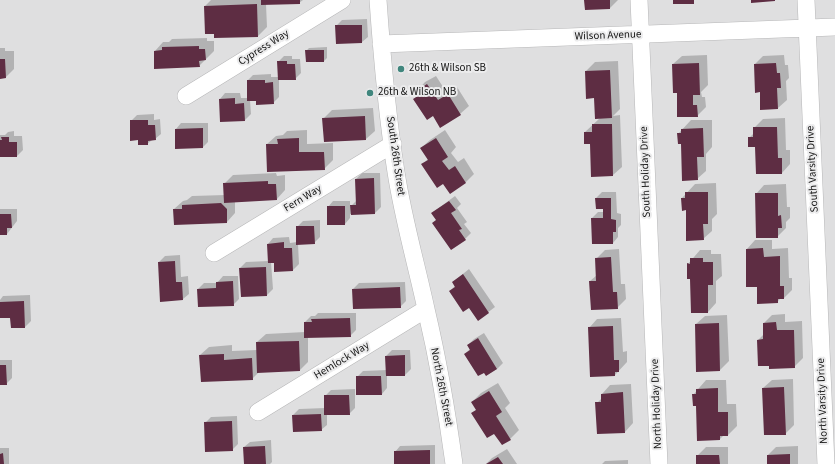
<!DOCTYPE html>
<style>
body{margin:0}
canvas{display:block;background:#dfdfe0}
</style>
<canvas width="835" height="464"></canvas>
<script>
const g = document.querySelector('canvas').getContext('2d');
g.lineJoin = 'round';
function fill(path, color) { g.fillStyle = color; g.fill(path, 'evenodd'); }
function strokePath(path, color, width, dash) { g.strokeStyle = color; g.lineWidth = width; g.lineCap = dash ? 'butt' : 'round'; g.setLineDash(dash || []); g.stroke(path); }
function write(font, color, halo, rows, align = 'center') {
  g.font = font + ' "Source Sans 3",sans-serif'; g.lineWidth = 4; g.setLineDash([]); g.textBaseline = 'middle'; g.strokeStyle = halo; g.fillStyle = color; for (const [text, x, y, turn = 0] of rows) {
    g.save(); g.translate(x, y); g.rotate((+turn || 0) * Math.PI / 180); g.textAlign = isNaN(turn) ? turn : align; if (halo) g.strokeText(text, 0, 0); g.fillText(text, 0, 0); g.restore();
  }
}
fill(new Path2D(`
 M211 0H303L299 3 266 4 267 27 258 36 215 33 205 6Z
 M585 0H618L610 8Z
 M367 19 368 37 362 42 337 43 336 26 342 20Z
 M207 38V41H214V51L199 66 155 68V51L163 42H169L172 39Z
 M327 47V58L324 61H307L306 51 309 48Z
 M0 48H5V51H14V69L6 77 0 78Z
 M707 55 708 85 701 92 702 97H705L706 107 697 116 678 92 673 64 682 56Z
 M784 55 785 65H788L789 78 786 81 787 100 778 108 761 109 760 91 755 64 763 56Z
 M284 56H292V59H300L301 73 295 79H279V97L273 103 257 100H250L251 114 245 120 220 99 225 93H240L241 98H248V80L253 75 271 74V77H279L278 62Z
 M618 61 620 109 613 116 620 115 622 167 613 175 585 132 600 118 595 97 586 71 595 62Z
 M436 76 447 93 457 87 469 106 460 114 433 115 414 99 419 94 417 91 425 82Z
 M373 108 375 131 366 139 325 141 323 119 332 110Z
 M154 114V120L160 119 161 134 155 139 152 140 147 144 139 139 131 121 137 115Z
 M785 118 786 150H790V164L782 173 749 138 754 133V128L763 119Z
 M691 120H712V147L706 154V171L697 179 678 134Z
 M181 123H208V142L203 147 176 129Z
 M307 130V144L333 143V160L324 169 267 144 276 136 283 135 287 131Z
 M445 130 456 147 451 153 458 162 464 158 474 174 466 182 450 192 443 182 423 164 428 159 421 148 430 140Z
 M14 131V136H22L23 150 17 156H0V135H5L8 132Z
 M276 173 277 176 285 175V190L277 199 235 201V213L227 222 174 209 183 201 187 200 192 196 225 195 224 184 233 175Z
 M362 173H380L381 207 375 213 350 214V218L345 224 328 207 333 201H350V207L357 200 356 179Z
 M716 183 717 214 712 219V231L703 239 687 209 682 198 695 184Z
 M786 184 787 207H790V218L786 222V228L777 237 756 194 764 185Z
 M602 192H616L617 213 621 214V225L618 228V237L613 243 592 218 598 212H604V208L596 198Z
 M455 196 461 204 457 208 467 222 464 224 471 233 465 239 437 220 432 213Z
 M0 209H17V221L7 234H0Z
 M320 220V237L314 243 298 244 299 264 293 270 275 262H271L273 289 267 295 240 268 246 262 269 261 268 244 273 238 289 237 290 243 297 242V227L303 221Z
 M755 240H772V249L788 248 789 278H792V290L784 298H781L777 302 758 286 747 249Z
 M619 249 621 284H625L626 299 617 308 590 281 597 275 596 259 605 250Z
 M700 250H711V254H721L722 276 716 281V303L708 312 691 278 688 264Z
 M180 255 181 277 188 276 189 294 183 299 159 262 165 256Z
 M469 269 495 307 478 320 469 307 450 291 455 286 453 282Z
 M223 276H238L239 299 233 305 198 289 204 283H217Z
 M405 282 406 301 400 307 353 289 359 283Z
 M30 295 31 321 25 327H12L11 317H0V300L3 296Z
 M318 313H356V330L350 336 308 337V362L300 370 259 372 252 379 200 355 209 347 232 345V351L257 350V342L266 334 305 332V322L311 316H315Z
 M785 314V322L802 321 803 358 794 367 769 365 758 340 764 334V323L772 315Z
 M727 315 729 361 720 370H697L696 324 705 316Z
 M621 318 623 352 627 351V362L615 375 591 376 589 328 597 319Z
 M484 333 503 363 497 369 487 375 465 354 470 349 468 345 474 339Z
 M392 350H410L411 369 405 375H387V388L382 394 357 377 363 371 387 370 386 356Z
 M0 360H12V378L6 384H0Z
 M793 379 794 425 785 434 763 388 772 380Z
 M706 380H726L727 404H736L737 426 728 435H724L720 439 693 395Z
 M498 383 510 403 505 408 519 430 510 439 495 432 473 413 477 409 472 402 481 393Z
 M631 384 633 423 625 432 597 403 602 398V394L610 385Z
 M355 389V408L349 414H327V425L321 430 293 415 299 409 325 408V396L331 390Z
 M237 416 238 444 232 450 205 423 211 417Z
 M271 440 272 462 270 464H245L244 447 250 442Z
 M435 445V464H395V452L400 446Z
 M798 446V464H768V455L776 447Z
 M706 447H728V464H697V456Z
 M0 448H9V464H0Z
 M507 449 517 464H486L492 458Z
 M628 460V464H602L605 461Z`), '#0003');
fill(new Path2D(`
 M261 0H300V4L261 5Z
 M584 0H610V9L585 10Z
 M673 0H694V4H673Z
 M751 0H775V1L751 3Z
 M257 4 258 37 214 38V34H205L204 6Z
 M335 25H362V43L336 44Z
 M199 46V49H205L206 60 199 61 200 67 154 69V51L162 50V47Z
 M305 50H324V62H306Z
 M0 59H5L6 78 0 79Z
 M277 61H287V64H295L296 80H278Z
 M699 63 700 95H693V105H697L698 117H677V93H673L672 64Z
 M776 63 777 73H780L781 88H777L778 109 760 110V92L755 93 754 64Z
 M610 70 612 118 595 119 594 98 586 99 585 71Z
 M247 80H265V83L273 82 274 104 256 105V101H247Z
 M427 84 438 100 448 94 461 115 440 128 433 116 427 120 413 99 418 96 416 91Z
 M235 98V104L244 103 245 121 220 122 219 99Z
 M365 116 366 140 324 142 322 118Z
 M130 120H148V125H155L156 140 148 141V145H138V140L130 141Z
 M592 124H612L613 176 591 177 590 144H584V132H592Z
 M753 127H777L778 158H782V174H756L755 147H748V137H753Z
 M203 128V148L175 149V129Z
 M703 128 704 157H697L698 180 682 181 681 144H678L677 133H681V129Z
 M1 137H9V142H17V157H0V140H2Z
 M299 138V152H324L325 170 267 172 266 144H278L277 139Z
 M436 138 448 157 442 161 449 170 455 166 466 183 450 194 443 184 437 188 421 164 428 160 420 148Z
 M374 178 375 214 351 215 350 205H356L355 179Z
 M268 181V184H276L277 200 224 203 223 183Z
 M685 192H708V224H703L704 240 686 241V210L682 211 681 198H685Z
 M755 193H778V216L781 215 782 228H778V238H756Z
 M595 198H611V219L616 220V232H613V244H592L591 218H603V209H596Z
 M449 201 456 210 451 213 462 229 459 230 466 240 451 250 432 223 436 220 431 213Z
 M221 203 227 209V223L174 225 173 209H182V205Z
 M327 206H345V225H327Z
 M0 214H11L12 228H7V235H0Z
 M296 226H314L315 244 296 245Z
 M284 242V248H292L293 271 274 272V263H268L267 244Z
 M763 248 764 257 780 256V286H784V299H778V303L757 304V287H746V249Z
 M611 257 613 292H617L618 309 591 310 589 281H596L595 258Z
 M690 258H703V262H713V285H708V313H691L690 279H687V263L690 264Z
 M175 261 176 282H182L183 300 160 302 158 262Z
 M266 267 267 296 241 297 239 268Z
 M463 274 489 313 478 321 469 308 463 312 449 291 455 287 452 282Z
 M233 281 234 306 198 307 197 289 216 288V282Z
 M400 287 401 308 353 309 352 289Z
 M24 301 25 328H11L10 318H0V302Z
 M350 318 351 337 304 338V322H312L311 319Z
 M776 322 777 330H794L795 368 769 369V366H758L757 340 763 339V323Z
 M719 323 720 371 696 372 695 324Z
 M613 326 614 360H619V372H615V376L590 377 588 327Z
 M478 338 497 369 486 376 484 373 478 376 464 354 470 350 467 345Z
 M299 341 300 371 257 373 256 342Z
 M224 354V360L252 358 253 380 201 382 199 355Z
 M405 355V376H386L385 356Z
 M0 365H6L7 385H0Z
 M356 376H381L382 395H356Z
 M784 387 786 435H764L762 388Z
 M718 388V412H728V436H720V440L697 441 696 406H693L692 394H696V389Z
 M489 391 502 412 496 416 511 440 502 445 494 434 487 438 471 413 476 410 471 402Z
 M623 392 625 433 597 434 595 402H601V394Z
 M324 395H349L350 415H324Z
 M321 414 322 431 293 432 292 415Z
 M232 421 233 451 205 452 204 422Z
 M265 446 266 464H244L243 447Z
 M430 450V464H394V451Z
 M3 453 4 464H0V454Z
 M790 454V464H767V455Z
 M696 455H719L720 464H696Z
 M498 457 503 464H486Z`), '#5e2d43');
const street = new Path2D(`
 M378 0C382 57 387 115 396 172 403 218 416 263 426 309 438 360 447 412 454 464
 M639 0 659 464
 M806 0 826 464
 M381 44 835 27
 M186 96 342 0
 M214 253 393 144
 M258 412 426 309`);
strokePath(street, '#b7b7b8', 18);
strokePath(street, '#fff', 17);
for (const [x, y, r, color] of [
 [401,69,4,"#40867d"],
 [370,93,4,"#40867d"]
]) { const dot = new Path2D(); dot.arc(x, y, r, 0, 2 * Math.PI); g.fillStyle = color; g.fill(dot); strokePath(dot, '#ececed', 1.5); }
write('11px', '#141414', '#ececed', [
 ["Wilson Avenue",608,36,-2],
 ["Cypress Way",264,48,-32],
 ["South 26th Street",395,156,82],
 ["South Varsity Drive",813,169,-93],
 ["South Holiday Drive",646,172,-92],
 ["Fern Way",303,199,-31],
 ["Hemlock Way",342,361,-31],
 ["North 26th Street",441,387,79],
 ["North Varsity Drive",823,401,-92],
 ["North Holiday Drive",657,404,-92]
]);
write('11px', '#141414', '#ececed', [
 ["26th & Wilson SB",409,69],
 ["26th & Wilson NB",378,93]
], 'left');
</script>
